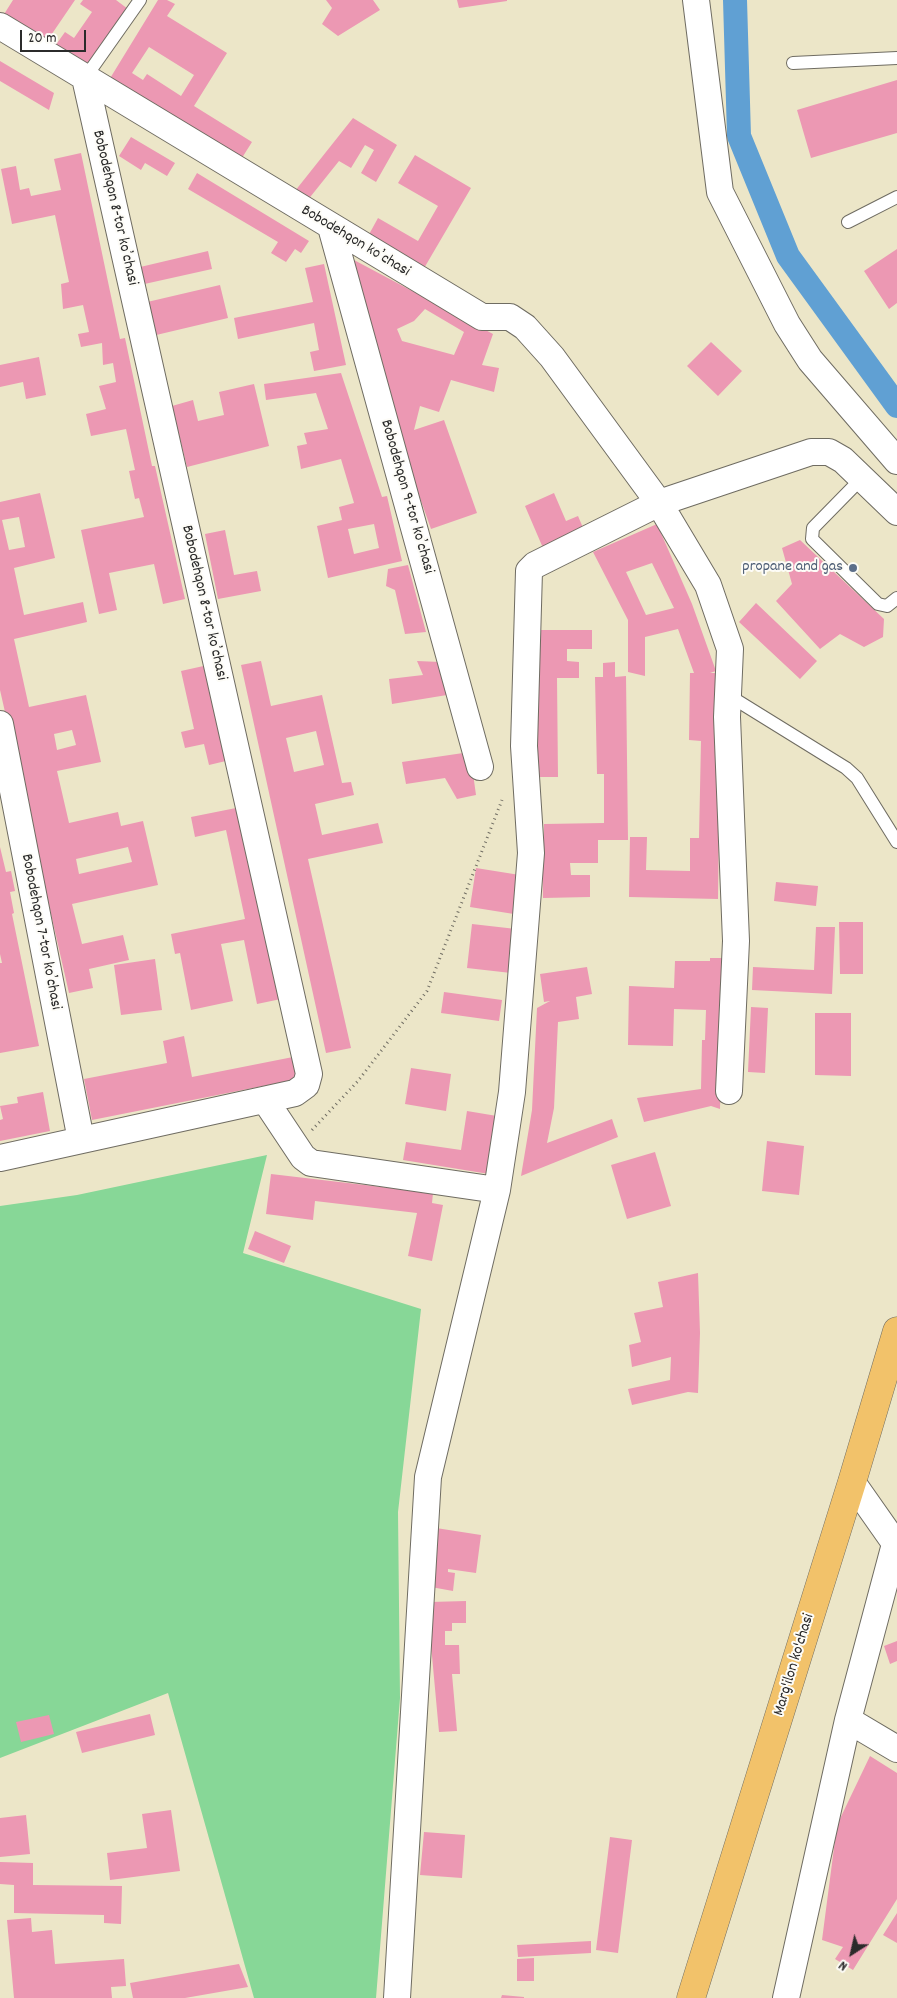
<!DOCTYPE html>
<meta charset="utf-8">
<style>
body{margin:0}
#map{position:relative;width:897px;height:1998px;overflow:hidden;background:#ece6c8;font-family:Dekko,sans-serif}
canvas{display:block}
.north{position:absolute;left:827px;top:1928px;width:50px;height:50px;-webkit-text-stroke:4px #fdfcf7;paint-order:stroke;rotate:215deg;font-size:14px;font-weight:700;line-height:20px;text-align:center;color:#2b2b2b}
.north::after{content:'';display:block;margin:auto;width:18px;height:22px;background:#2b2b2b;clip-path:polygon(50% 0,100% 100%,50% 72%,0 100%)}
.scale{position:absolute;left:20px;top:30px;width:66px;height:22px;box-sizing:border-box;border:2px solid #2b2b2b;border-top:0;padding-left:6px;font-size:15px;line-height:18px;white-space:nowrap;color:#2b2b2b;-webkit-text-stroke:4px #fdfcf7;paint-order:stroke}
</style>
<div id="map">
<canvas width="897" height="1998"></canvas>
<div class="north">N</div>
<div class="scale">20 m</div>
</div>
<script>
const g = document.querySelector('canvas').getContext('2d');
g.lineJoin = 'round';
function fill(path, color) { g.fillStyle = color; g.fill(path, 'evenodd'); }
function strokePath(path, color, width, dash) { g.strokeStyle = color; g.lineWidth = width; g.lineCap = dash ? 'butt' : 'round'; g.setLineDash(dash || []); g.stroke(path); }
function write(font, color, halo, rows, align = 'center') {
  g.font = font + ' Dekko,sans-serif'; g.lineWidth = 4; g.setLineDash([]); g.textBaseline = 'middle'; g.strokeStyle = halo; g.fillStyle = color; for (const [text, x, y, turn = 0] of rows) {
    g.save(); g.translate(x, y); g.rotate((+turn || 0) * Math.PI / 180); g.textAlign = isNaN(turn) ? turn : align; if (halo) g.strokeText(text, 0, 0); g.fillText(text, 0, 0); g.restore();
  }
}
fill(new Path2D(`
 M267 1155 243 1253 421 1309 398 1512 400 1698 376 1998H254L168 1693 0 1758V1206L77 1195Z`), '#87d797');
strokePath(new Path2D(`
 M735 0 739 136 788 256 897 406`), '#60a0d3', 24);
fill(new Path2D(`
 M13 0H75L43 47 1 19Z
 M83 0H116L128 9 91 61 80 65 55 46 65 32 74 38 92 12 80 4Z
 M158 0H167L175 4 167 16 227 53 194 106 252 142 240 161 109 80ZM149 47 194 75 181 96 147 74 143 80 132 73Z
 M326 0H373L380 10 338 36 322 24 332 8Z
 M457 0H507V1L459 8Z
 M0 61 54 93 49 110 0 81Z
 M897 80V133L811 158 797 110Z
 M353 118 397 145 376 182 361 173 374 150 365 145 351 168 339 161 307 201 295 191Z
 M131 137 175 163 167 176 145 163 141 170 119 156Z
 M81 153 120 339 125 338 152 466H155L185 599 163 604 154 564 109 573 117 610 99 614 81 530 144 517 139 498 135 499 129 471 135 470 126 429 91 436 86 414 106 409 99 386 116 382 113 363 103 365 102 343 81 347 78 334 89 332 83 305 63 309 61 284 69 282 55 215 12 224 1 169 16 166 20 190 29 188 31 196 61 190 54 159Z
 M415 155 471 188 423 270 367 238 378 218 418 241 438 206 398 183Z
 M197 173 309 241 301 253 295 249 286 262 271 253 278 242 188 189Z
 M897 249V303L889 309 864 271Z
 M208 251 212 269 140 285 136 268Z
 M354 260 493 334 482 365 499 368 494 392 451 380 439 412 420 406 414 430 444 420 477 513 431 529 398 436 349 262ZM425 309 464 332 454 355 402 341 397 329 414 321Z
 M324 264 346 365 314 371 310 352 319 350 314 323 238 339 234 318 313 302 305 268Z
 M220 285 228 318 152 336 143 303Z
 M711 342 742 371 718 396 687 366Z
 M39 357 46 395 26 399 23 382 0 387V365Z
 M341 373 382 497 387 496 402 561 328 578 317 526 342 520 339 507 354 503 341 459 301 469 297 446 307 444 304 433 328 429 316 393 266 400 264 384ZM374 524 379 548 354 554 348 529Z
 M254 384 269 446 187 467 172 406 193 400 198 421 224 415 219 392Z
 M40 493 55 558 14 568 24 615 83 602 87 622 14 639 29 707 86 695 101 762 57 771 69 823 118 812 121 826 143 821 158 885 72 904 82 944 123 935 129 960 89 969 93 988 69 993 0 690V502ZM19 517 25 547 9 550 2 520ZM72 730 76 745 57 750 54 734ZM128 847 132 862 79 874 76 859Z
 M554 493 566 521 578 516 584 530 543 548 525 506Z
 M657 524 692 604 716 671 710 673H718L720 741 718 899 629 897 630 837H647L646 870 690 871V838H699L701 741 689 740 690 673H694L678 629 645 637V676L628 672V620L593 552ZM652 563 674 608 646 615 626 572Z
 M225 530 234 575 257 571 261 591 218 599 205 534Z
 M800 540 884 619 883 637 864 647 840 634 820 649 776 601 792 584 782 548Z
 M408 565 426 632 405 634 395 590 386 586 388 569Z
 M756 603 817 661 800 679 739 622Z
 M534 630H592V649H567V661L579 662V678H557L558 777H535Z
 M261 661 271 706 322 695 342 783 351 782 354 795 315 804 322 835 378 823 383 843 308 859 351 1048 326 1053 241 665ZM316 731 324 765 294 772 286 738Z
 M417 661 440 662 447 695 392 704 389 679 423 675Z
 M615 662V677L626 676 628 840H598V863H570L571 875H590V897L543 898 542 841H544V824L604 823V774H597L595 677H603V663Z
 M208 665 230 760 209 765 204 744 185 748 181 732 194 729 181 671Z
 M470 752 476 795 457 799 445 778 406 784 402 762Z
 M241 807 281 999 257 1004 244 940 221 944 233 1001 191 1010 180 953 175 954 171 934 245 919 226 830 195 837 191 817Z
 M0 847 6 872 11 871 15 891 10 892 14 913 12 914 39 1046 0 1053V963H2L0 954Z
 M476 868 526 876 520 915 470 907Z
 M776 882 818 886 816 906 774 901Z
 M839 922H863V974H840Z
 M472 924 516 929 511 973 467 968Z
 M816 927H835L832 994 752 990 753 967 814 970Z
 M710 958H724L720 1109 711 1106 644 1122 637 1098 701 1089 702 1040H705L706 1010 674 1009 673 1046 628 1045 629 986 674 988 675 961H710Z
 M155 959 162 1010 121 1015 114 965Z
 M587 967 592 994 576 997 579 1019 558 1022 554 1108 547 1143 612 1119 618 1137 521 1176 532 1110 537 1008 550 1001 544 1002 540 974Z
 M444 992 502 1000 499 1021 441 1013Z
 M751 1007 768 1008 765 1073 748 1072Z
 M815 1013H851V1076L815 1075Z
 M184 1036 192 1077 293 1057 298 1079 92 1120 84 1079 167 1063 163 1041Z
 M411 1068 451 1074 446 1111 405 1104Z
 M43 1092 50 1131 0 1141V1120L3 1119 0 1106 18 1103 17 1097Z
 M467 1111 497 1116 489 1174 403 1160 406 1142 461 1150Z
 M767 1141 804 1146 799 1195 762 1191Z
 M655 1152 671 1206 627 1219 611 1165Z
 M271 1174 433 1193 432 1203 443 1205 432 1261 408 1256 417 1213 315 1201 313 1220 266 1214Z
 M255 1231 291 1246 284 1263 248 1249Z
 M698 1273 700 1333 698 1393 688 1392 632 1405 628 1389 670 1380 671 1357 632 1367 629 1345 641 1342 634 1313 663 1307 658 1282Z
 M436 1528 481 1535 476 1573 448 1569V1572L455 1573 453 1591 431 1587Z
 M466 1601V1623H452V1631H445V1645H459L460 1674H452L457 1731 439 1732 431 1645 430 1602Z
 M897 1641V1661L890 1664 884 1646Z
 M150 1714 155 1735 82 1753 76 1732Z
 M49 1715 54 1734 21 1742 16 1722Z
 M870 1756 897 1773V1899L853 1970 835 1959 843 1947 822 1940 837 1825Z
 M171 1810 180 1871 110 1880 107 1853 147 1848 142 1814Z
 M26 1815 30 1854 0 1857V1818Z
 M424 1832 465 1835 462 1878 420 1875Z
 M610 1837 632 1840 618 1953 596 1950Z
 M0 1862 33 1863V1885L122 1886 121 1924 104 1923V1915L14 1913V1885L0 1884Z
 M897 1913V1943L883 1935Z
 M31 1918 32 1932 52 1930 55 1964 124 1959 126 1986 111 1987 112 1998H14L7 1920Z
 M591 1941V1953L518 1957 517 1945Z
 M534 1958V1981H517V1959Z
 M239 1964 248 1987 185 1998H133L130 1983Z
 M502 1995 524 1997V1998H501Z`), '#ec98b3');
const lane = new Path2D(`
 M793 63 897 58
 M85 78 140 0
 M848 222 897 197
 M862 478 813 528 812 539 878 604 887 606 897 598
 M728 695 846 768 857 778 897 842`);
const street = new Path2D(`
 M696 0 720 192 787 324 810 360 897 461
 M0 26 482 317H510L525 327 552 357 659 503 708 585 730 649 727 717 736 941 729 1091
 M331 227 480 767
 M0 724 81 1140
 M265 1100 303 1157 311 1163 497 1190
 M0 1158 295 1093 306 1085 309 1074 85 78
 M852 1482 897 1546
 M848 1720 897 1749
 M397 1998 428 1477 497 1190 512 1092 531 853 524 746 529 571 535 565 659 503 811 452H829L843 460 897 512
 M786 1998 848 1720 895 1544`);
const primary = new Path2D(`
 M691 1998 852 1482 897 1331`);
strokePath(lane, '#6f6c62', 14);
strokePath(street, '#6f6c62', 28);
strokePath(primary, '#6f6c62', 29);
strokePath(new Path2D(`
 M312 1130 358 1081 427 991 502 800`), '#6f6c62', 3, [1, 4]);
strokePath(lane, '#fff', 12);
strokePath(street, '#fff', 26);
strokePath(primary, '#f2c26a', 28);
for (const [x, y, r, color] of [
 [853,568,5,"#5c6f8a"]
]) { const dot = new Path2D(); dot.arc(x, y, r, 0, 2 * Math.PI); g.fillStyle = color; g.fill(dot); strokePath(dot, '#fdfcf7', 2); }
write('16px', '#2b2b2b', '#fdfcf7', [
 ["Bobodehqon 8-tor koʼchasi",114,208,77],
 ["Bobodehqon koʼchasi",355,242,31],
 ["Bobodehqon 9-tor koʼchasi",406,497,74],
 ["Bobodehqon 8-tor koʼchasi",203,603,77],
 ["Bobodehqon 7-tor koʼchasi",40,932,79],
 ["Marg'ilon ko'chasi",795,1665,-73]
]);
write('16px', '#4e5e75', '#fdfcf7', [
 ["propane and gas",843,568]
], 'right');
</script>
